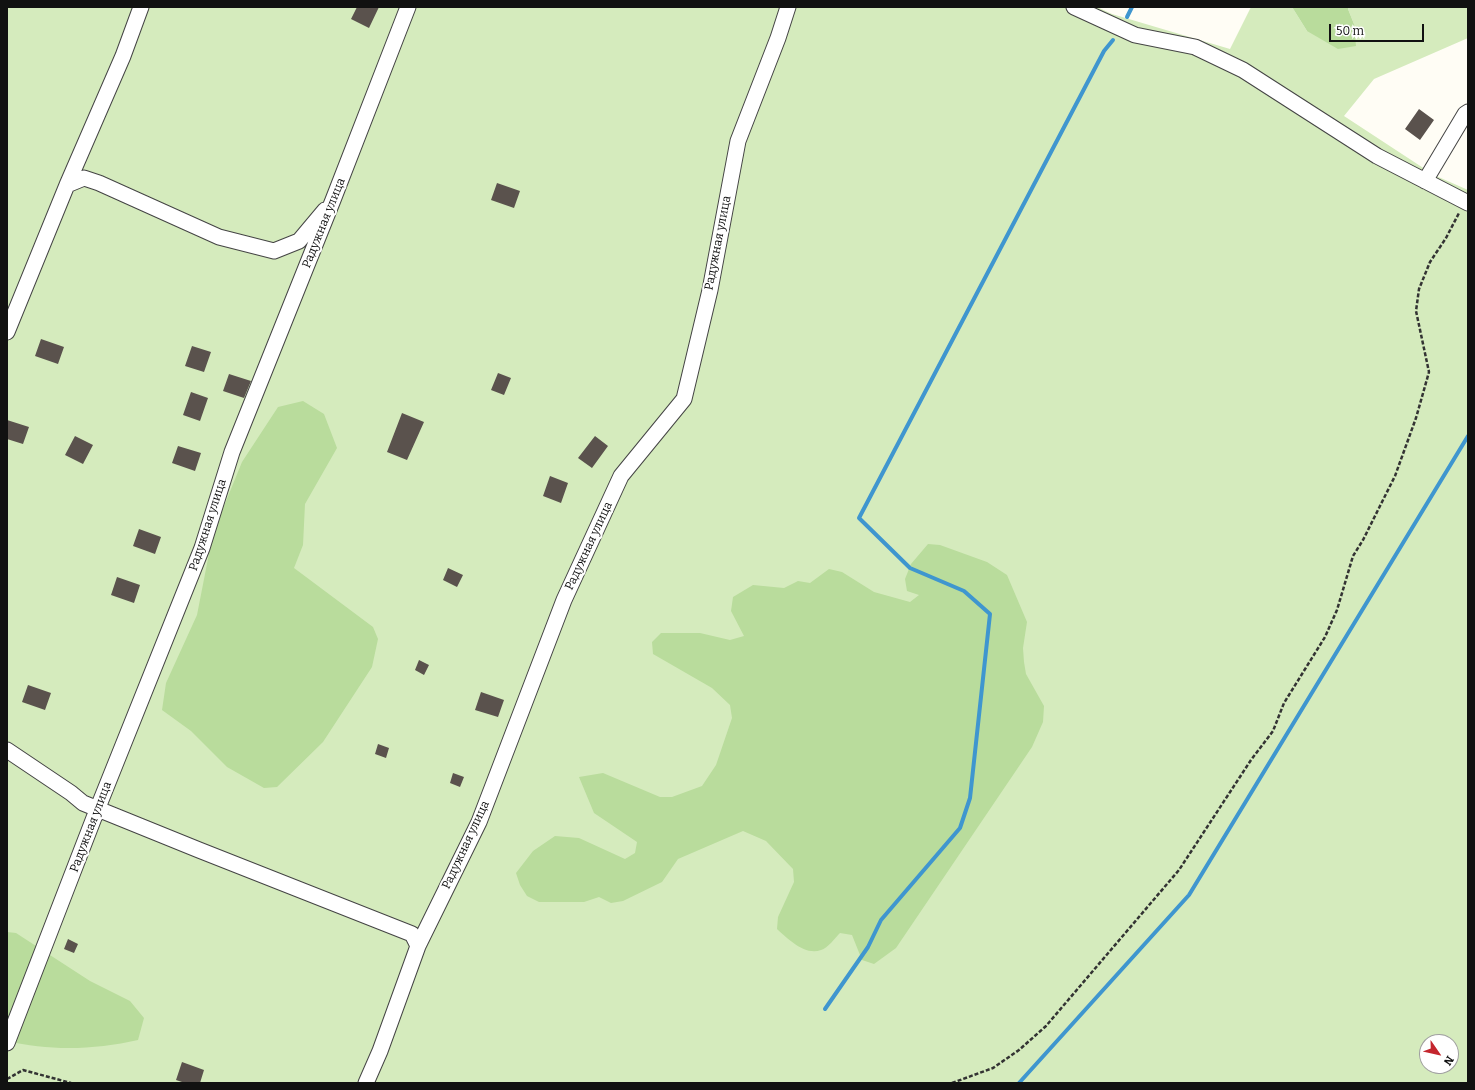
<!DOCTYPE html>
<meta charset="utf-8">
<style>
body{margin:0}
#map{position:relative;width:1475px;height:1090px;overflow:hidden;background:#fffdf5;font-family:Bitter,serif}
canvas{display:block}
.frame{position:absolute;inset:0;border:8px solid #111;pointer-events:none}
.north{position:absolute;left:1419px;top:1034px;width:40px;height:40px;box-sizing:border-box;background:#fff;border:1px solid #a0a0a0;border-radius:50%;rotate:124deg;font-size:11px;font-weight:700;line-height:16px;text-align:center;color:#111}
.north::after{content:'';display:block;margin:auto;width:14px;height:18px;background:#c4262e;clip-path:polygon(50% 0,100% 100%,50% 72%,0 100%)}
.scale{position:absolute;left:1329px;top:24px;width:95px;height:18px;box-sizing:border-box;border:2px solid #111;border-top:0;padding-left:5px;font-size:12px;line-height:14px;white-space:nowrap;color:#111;-webkit-text-stroke:3px #fff;paint-order:stroke}
</style>
<div id="map">
<canvas width="1475" height="1090"></canvas>
<div class="frame"></div>
<div class="north">N</div>
<div class="scale">50 m</div>
</div>
<script>
const g = document.querySelector('canvas').getContext('2d');
g.lineJoin = 'round';
function fill(path, color) { g.fillStyle = color; g.fill(path, 'evenodd'); }
function strokePath(path, color, width, dash) { g.strokeStyle = color; g.lineWidth = width; g.lineCap = dash ? 'butt' : 'round'; g.setLineDash(dash || []); g.stroke(path); }
function write(font, color, halo, rows, align = 'center') {
  g.font = font + ' Bitter,serif'; g.lineWidth = 4; g.setLineDash([]); g.textBaseline = 'middle'; g.strokeStyle = halo; g.fillStyle = color; for (const [text, x, y, turn = 0] of rows) {
    g.save(); g.translate(x, y); g.rotate((+turn || 0) * Math.PI / 180); g.textAlign = isNaN(turn) ? turn : align; if (halo) g.strokeText(text, 0, 0); g.fillText(text, 0, 0); g.restore();
  }
}
fill(new Path2D(`
 M7 7H1097L1112 14 1230 49 1251 7H1292L1307 31 1354 24 1348 9 1349 7H1468V38L1374 79 1344 116 1434 175 1468 190V1083H7ZM1427 1042H1451V1066H1427Z`), '#d5ebbd');
fill(new Path2D(`
 M1292 7H1349L1348 9 1354 24 1356 46 1338 49 1307 31Z
 M303 401 324 414 337 448 305 504 303 545 294 568 373 627 378 639 372 667 323 742 277 787 264 788 227 767 191 731 162 710 166 683 197 615 213 533 242 462 278 407Z
 M928 544 940 545 987 562 1007 575 1027 622 1023 648 1024 662 1026 674 1044 706 1043 722 1032 747 896 948 874 964 862 960 852 935 840 933C835 938 828 948 821 950 805 956 788 939 777 929L778 917 794 882 793 869 766 841 743 831 678 859 662 882 623 901 611 903 599 897 584 902H539L527 896 520 885 516 873 533 851 555 836 579 838 625 859 635 853 637 842 594 813 579 777 603 773 660 797H672L702 786 716 765 732 718 730 705 712 688 653 654 652 642 661 633H700L730 640 744 636 731 611 733 597 753 585 784 588 798 581 810 583 829 569 842 572 874 592 910 602 919 595 907 591 905 579 911 564Z
 M7 932 16 933 90 981 130 1001 144 1018 138 1040C95 1050 49 1051 7 1041Z`), '#b9dc9c');
strokePath(new Path2D(`
 M1127 17 1132 7
 M825 1009 868 947 881 920 960 828 970 798 990 614 964 591 910 568 859 518 1104 51 1113 40
 M1019 1083 1189 895 1468 436`), '#3f96cf', 4);
fill(new Path2D(`
 M357 7H379L369 28 351 19Z
 M1419 109 1434 120 1420 140 1405 129Z
 M497 183 520 191 514 208 491 200Z
 M41 339 64 347 58 364 35 356Z
 M192 346 211 352 204 372 185 366Z
 M498 373 511 378 504 395 491 390Z
 M229 374 251 381 244 398 223 391Z
 M191 392 208 398 200 421 183 415Z
 M402 413 424 422 407 460 387 452Z
 M7 420 29 427 23 444 7 439Z
 M75 436 93 445 83 464 65 455Z
 M595 436 608 446 592 468 578 458Z
 M178 446 201 453 195 471 172 463Z
 M550 476 568 483 561 503 543 496Z
 M139 529 161 537 155 554 133 546Z
 M448 568 463 575 457 587 443 580Z
 M117 577 140 585 134 603 111 595Z
 M419 660 429 665 424 675 415 670Z
 M28 685 51 693 45 710 22 702Z
 M481 692 504 700 498 717 475 710Z
 M378 744 389 748 386 758 375 754Z
 M453 773 464 777 460 787 450 783Z
 M68 939 78 944 74 953 64 949Z
 M182 1062 204 1070 200 1083H185L176 1080Z`), '#5a524d');
const minor = new Path2D(`
 M1074 7 1135 35 1195 47 1243 70 1377 156 1468 203
 M1425 181 1465 114 1468 112
 M67 185 123 56 141 7
 M7 332 67 185 84 178 99 183 219 237 274 251 299 241 325 210
 M7 750 71 793 83 803 199 850 412 934 418 946
 M7 1043 97 810 202 548 232 452 333 200 408 7
 M366 1083 380 1051 418 946 479 822 564 600 621 476 684 399 710 290 738 141 778 38 788 7`);
strokePath(minor, '#444', 17);
strokePath(new Path2D(`
 M7 1079 23 1070 71 1083
 M952 1083 993 1068 1019 1050 1046 1026 1179 870 1251 760 1273 731 1284 703 1325 637 1337 610 1353 556 1363 540 1395 476 1416 418 1429 372 1416 311 1419 289 1430 262 1446 238 1459 213`), '#333', 2.5, [4, 2]);
strokePath(minor, '#fff', 15);
write('12px', '#111', '#fff', [
 ["Радужная улица",324,223,-68],
 ["Радужная улица",718,243,-79],
 ["Радужная улица",208,525,-72],
 ["Радужная улица",589,546,-65],
 ["Радужная улица",91,827,-69],
 ["Радужная улица",466,845,-65]
]);
</script>
